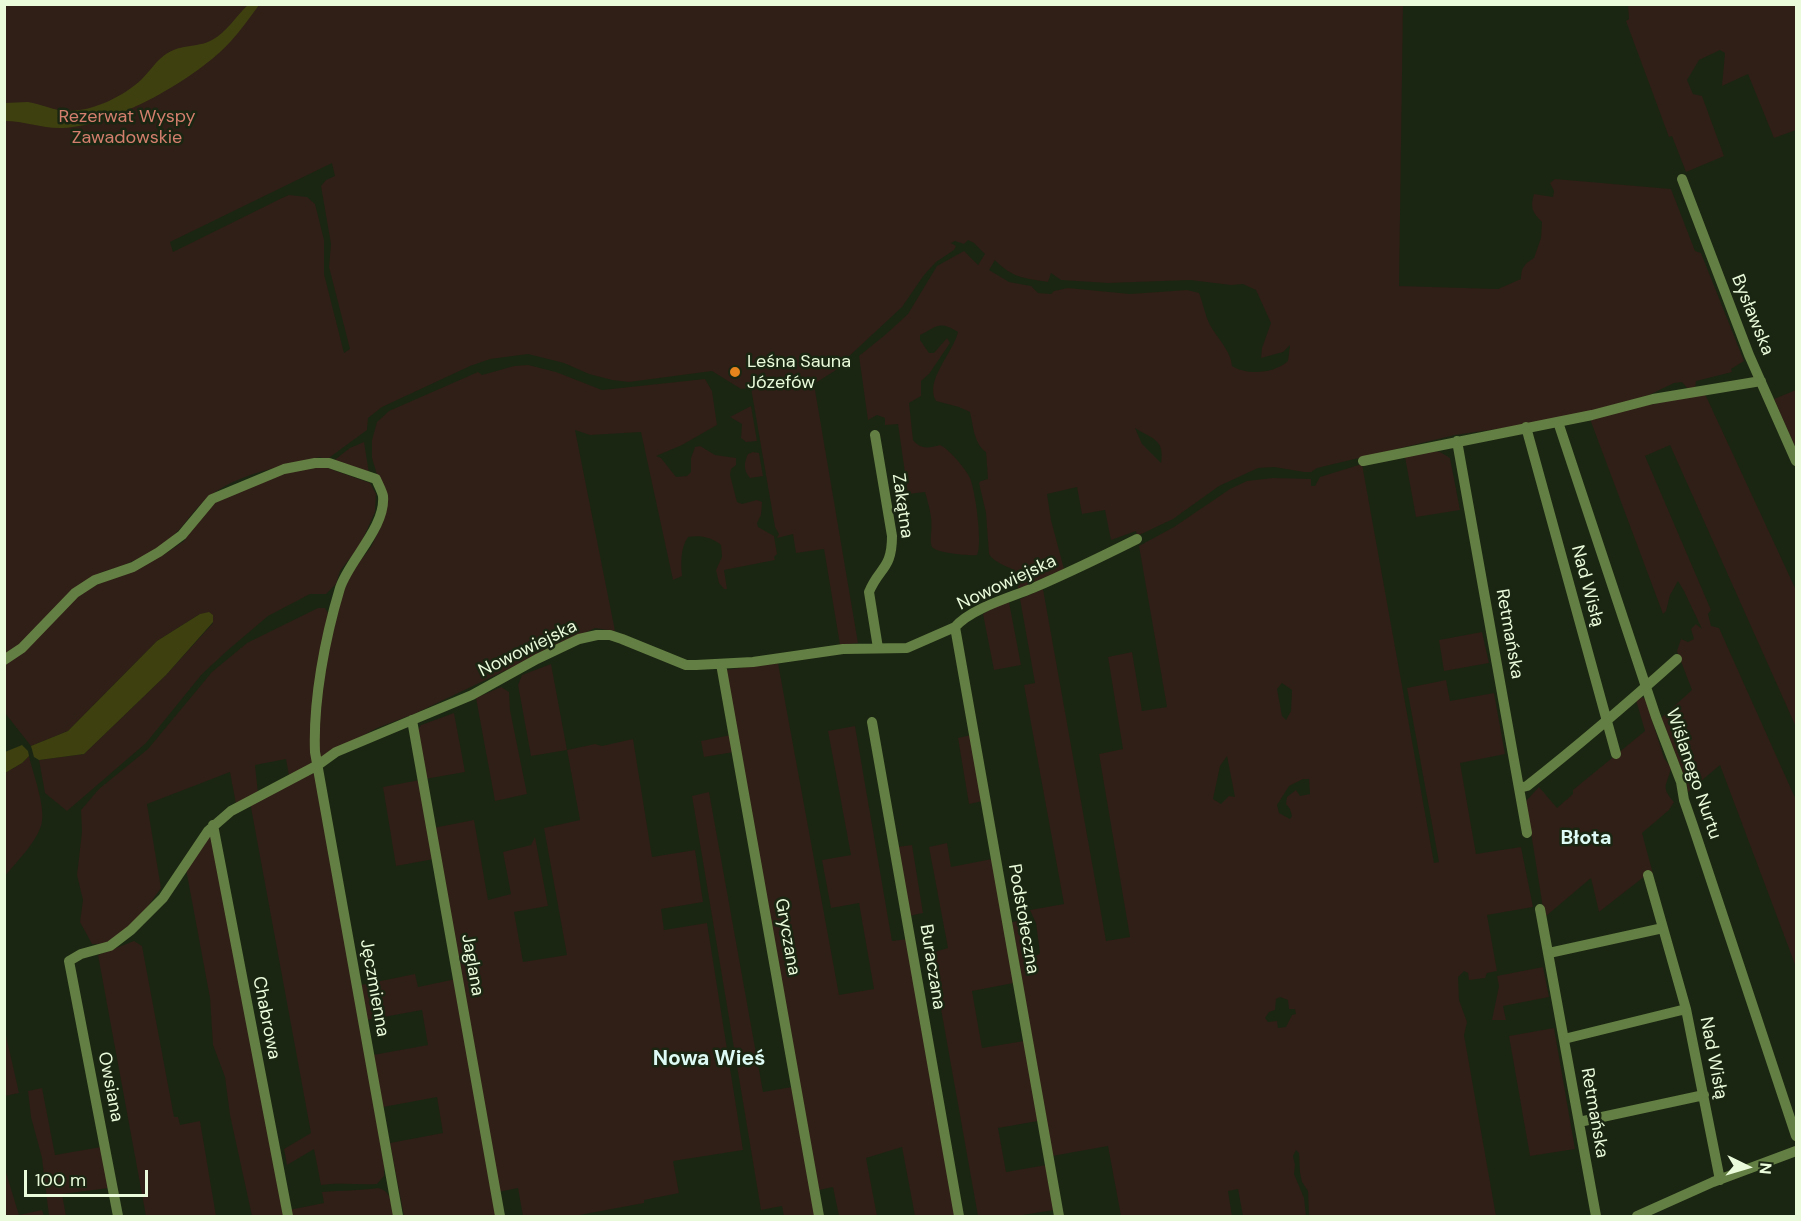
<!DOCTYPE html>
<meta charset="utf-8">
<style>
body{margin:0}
#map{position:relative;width:1801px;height:1221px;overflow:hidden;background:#1a2612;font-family:"DM Sans",sans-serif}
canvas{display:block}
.frame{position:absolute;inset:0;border:6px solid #eafbdb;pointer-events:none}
.north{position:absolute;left:1717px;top:1137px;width:60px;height:60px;-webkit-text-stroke:4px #1a2612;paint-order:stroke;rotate:95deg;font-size:16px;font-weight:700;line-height:24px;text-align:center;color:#eafbdb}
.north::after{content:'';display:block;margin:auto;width:21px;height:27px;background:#eafbdb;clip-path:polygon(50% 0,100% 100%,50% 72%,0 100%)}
.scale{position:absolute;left:24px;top:1170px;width:124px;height:27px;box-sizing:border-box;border:3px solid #eafbdb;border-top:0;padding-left:8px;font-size:18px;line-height:21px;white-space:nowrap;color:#eafbdb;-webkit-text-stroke:4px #1a2612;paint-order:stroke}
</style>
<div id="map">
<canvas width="1801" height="1221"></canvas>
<div class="frame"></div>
<div class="north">N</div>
<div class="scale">100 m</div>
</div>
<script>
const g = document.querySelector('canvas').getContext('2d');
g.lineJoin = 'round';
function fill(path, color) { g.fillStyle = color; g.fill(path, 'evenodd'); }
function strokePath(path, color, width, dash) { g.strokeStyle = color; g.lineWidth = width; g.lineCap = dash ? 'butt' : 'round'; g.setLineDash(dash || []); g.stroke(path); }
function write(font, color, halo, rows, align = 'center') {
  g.font = font + ' "DM Sans",sans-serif'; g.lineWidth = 5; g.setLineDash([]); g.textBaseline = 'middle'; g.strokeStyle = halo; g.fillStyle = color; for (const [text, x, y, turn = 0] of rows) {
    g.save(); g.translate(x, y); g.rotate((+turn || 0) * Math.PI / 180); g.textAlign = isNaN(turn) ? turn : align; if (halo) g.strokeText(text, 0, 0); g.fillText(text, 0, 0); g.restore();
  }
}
fill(new Path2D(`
 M5 5H1403L1399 286 1498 289 1521 279C1521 268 1524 264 1534 258L1541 238 1542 222C1532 212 1530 207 1534 194L1553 197 1554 191 1550 183 1555 179 1671 189 1695 251 1701 253 1744 361 1731 369 1732 372 1696 381 1695 388 1688 389 1682 382 1674 383 1649 395 1559 420 1455 435 1317 468 1311 472H1304L1274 467 1258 468 1219 486 1173 519 1137 536 1136 531 1111 540 1105 510 1082 514 1077 487 1047 494 1051 520 1064 569 1018 589 1015 570C1007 567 992 561 989 554L986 513 979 483 981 481 988 479 986 452C974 444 973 425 970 412L959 407 936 401C924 381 953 353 958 332 938 320 937 327 920 335V340L929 353H934L947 338 950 343 929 374 921 381V396L909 403 913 440C921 450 929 448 940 445 949 449 964 467 969 476 975 486 983 545 977 555 970 556 936 553 932 547 930 543 931 538 931 534 933 519 929 506 925 492L908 494 898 424 885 425V418L877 415 868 420 859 356 885 335 908 314 937 266 964 251 978 265 985 254 974 243 968 240 964 244 955 241 951 243 956 246 954 250 936 262 924 275 902 307 845 360 850 361 814 384 858 643 840 645 824 549 796 553 793 534 777 538 779 534 775 527 751 388 741 389 712 371 629 382 612 380 589 374 564 363 528 354 490 359 470 366 382 407 368 418 367 430 326 460 320 457C282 467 234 473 204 501 189 515 180 533 163 544 152 552 139 559 126 564 115 569 103 570 92 577L18 647 5 654ZM332 163 335 176 326 180 321 186 331 244 329 267 350 349 344 353 324 274V240L315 204 307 197 289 195 282 198 173 252 170 242ZM995 260C1012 278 1024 278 1048 282L1051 273 1061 280 1108 283 1190 280 1231 285 1243 284 1256 290 1271 323 1262 348 1261 358 1283 352 1290 345 1288 361C1275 373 1248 376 1232 366 1231 351 1218 339 1210 325 1205 315 1203 303 1199 293L1187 290 1130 294 1068 288 1054 291 1051 294 1038 293 1031 286 1009 282 989 270ZM1135 428C1152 439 1165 439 1161 463L1142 444Z
 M1628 5H1796V130L1774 138 1748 74 1722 86 1725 53 1720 50 1699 60 1687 80 1693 94 1702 96 1724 156 1686 172 1672 136 1669 137 1626 21 1629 19Z
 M528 365 556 372 602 390 705 379 712 391 717 425 682 445 656 456 661 458 676 477 687 476 691 472V458L695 447 700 446 715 455 736 458V465L731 469 730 475 737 502 742 504 757 500 762 502 761 515 757 523 758 527 774 536 777 554 774 557 775 560 724 570 727 589H724L719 583 716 570 722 557 721 545C711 537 700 535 688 537 680 549 681 563 682 576L673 580 641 432 590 435 575 430 615 631 595 628 414 714 377 728 319 759 318 719 323 673 346 579 371 547 381 526 378 478 372 458V440L377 422 389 411 478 372 482 375 514 366Z
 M1796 390V449L1774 399Z
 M1705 394 1796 590V727L1670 445 1645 456 1711 610 1708 614 1711 626 1719 628 1796 800V967L1720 765 1688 792 1686 778 1684 776 1661 718 1692 690 1677 651 1681 639 1688 642 1694 639 1691 629 1696 624 1702 629 1684 591 1678 581 1670 595 1666 611 1663 614 1590 419 1638 407Z
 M751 406 757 441 746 442 741 438 742 424 730 417Z
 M364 442 369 473 332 462 350 448Z
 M1428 450 1440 452 1450 458 1460 510 1416 517 1405 457Z
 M753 452 759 453 763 476 750 478C743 470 744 463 748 454Z
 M1362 464 1434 863 1439 862 1407 688 1446 680 1450 701 1494 693 1505 754 1460 763 1476 854 1521 847 1533 907 1487 915 1497 971 1487 973 1485 978 1469 980 1468 973 1464 971 1458 977 1459 1000 1467 1022 1464 1035 1496 1216H1309L1308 1191 1302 1182 1300 1173 1299 1153 1296 1150 1293 1156 1295 1165 1294 1174 1304 1198 1306 1216H1243L1238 1189 1228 1191 1232 1216H1121L1108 1146 1052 1156 1012 922 1018 921 1019 925 1023 956 1038 955 1040 953 1036 923 1030 910 1064 904 1024 685 1035 683 1020 599 1043 589 1106 941 1130 937 1099 754 1123 749 1108 657 1132 652 1142 711 1167 707 1139 546 1174 527 1230 489 1247 481 1273 478 1311 479V486H1315L1320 477ZM1282 683 1292 690 1291 711 1286 720 1282 716 1277 689ZM1227 756 1235 797 1229 796 1221 804 1213 799 1220 766ZM1303 779H1309L1310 794 1300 796 1296 790 1287 797 1286 804 1290 809 1292 816 1290 819 1279 813 1277 805 1289 786ZM1280 997 1288 1000 1289 1009H1295L1296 1014 1292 1015 1286 1027 1278 1028 1277 1021 1268 1022 1265 1018 1269 1012 1275 1010 1276 999Z
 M319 465 370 483 376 494 375 512 360 545 340 571 336 584 326 594H310L268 616 228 650 202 674 146 743 67 811 45 793 39 760 84 754 166 675 213 623V615L200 614 157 641 68 731 31 746 5 713 4 665 71 602 88 589 165 554 184 541 199 517 215 502 270 477Z
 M1009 602 1021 665 994 670 983 614 998 605Z
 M318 608H325L328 613 313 763 289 776 286 759 255 765 258 793 236 804 230 772 147 804 161 888C145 910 124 946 92 944L80 922 83 900 77 875 82 832 81 810 99 789 148 749 212 672 247 643Z
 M1482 632 1489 663 1444 671 1439 640Z
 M778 663 839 995 874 989 859 903 831 908 822 860 851 855 828 731 855 726 892 941 908 939 957 1216H915L902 1147 866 1158 877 1216H839L833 1187 819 1190 725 670Z
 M551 664 567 750 595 744 602 746 633 739 652 857 695 850 703 902 661 909 664 930 707 923 743 1150 673 1161 679 1193 644 1200V1203L574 1216H523L518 1188 498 1192 433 828 474 820 488 900 511 894 503 852 531 845 535 837 548 906 514 912 523 962 567 955 544 828 580 820 567 750 531 756 518 685 522 675Z
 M501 687 509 692 510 710 527 794 495 801 476 698Z
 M1640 697 1645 698 1664 758 1671 768C1667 786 1660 786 1674 802L1669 810 1642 833 1653 874 1645 876 1599 912 1591 878 1546 916 1545 908H1543L1526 801 1539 787 1557 808 1573 794V790L1645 731 1636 700Z
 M454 713 465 772 425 779 417 731 421 725Z
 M731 735 734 752 704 757 701 741Z
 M971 735 983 801 969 804 958 738Z
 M29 756C33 774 47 809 41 826 35 844 17 861 5 876V773L22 763Z
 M316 772 384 1164V1176L377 1184C358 1185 340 1182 321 1185L314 1149 287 1165 284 1149 311 1133 250 802Z
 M420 780 434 859 396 866 383 787Z
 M709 792 763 1092 792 1087 815 1216H784L782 1206 761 1210 692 796Z
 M212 830 284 1216H252L230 1115 225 1077 213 1045 210 998 186 869Z
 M947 843 951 867 992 859 1014 983 972 991 982 1048 1024 1041 1038 1121 998 1128 1006 1172 1046 1165 1054 1210 1016 1216H978L931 953 948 948 929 847Z
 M912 845 923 913 909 916 897 847Z
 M134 941 142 946 174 1117H178L180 1125 200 1121 216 1216H146L98 955Z
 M1543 967 1549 997 1503 1006 1506 1020H1492L1499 986 1497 976Z
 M415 974 418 987 456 979 498 1216H458L457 1215 404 1216 390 1143 443 1133 437 1097 383 1107 373 1055 428 1045 422 1010 367 1020 361 985Z
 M1554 1028 1575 1149 1530 1156 1509 1036Z
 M5 1031 19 1093 5 1096H4Z
 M42 1088 55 1155 101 1147 109 1188 62 1194 66 1216H49L42 1158 31 1117 28 1091Z
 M4 1166 19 1215 42 1210 44 1216H5Z
 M378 1188C392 1191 391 1204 394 1216H290L289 1210 324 1203 322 1192C341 1190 359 1191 378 1188Z`), '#2f1f16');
fill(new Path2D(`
 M248 5H259C250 17 241 30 231 41 198 78 113 126 63 128 44 129 24 121 5 121V103C12 103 20 102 28 102 41 104 55 111 68 111 94 111 124 96 142 79 149 72 154 64 161 58 179 42 196 49 212 40 227 32 236 16 248 5Z
 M209 612 213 615V622L166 675 84 754 39 760 34 757 31 746 68 731 157 641 200 614Z
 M22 745 28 751 29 756 22 763 5 773V752Z`), '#3e4010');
strokePath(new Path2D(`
 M1682 179 1749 355 1796 461
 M1558 422 1656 717 1681 782 1684 800 1693 826 1796 1136
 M1526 427 1616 754
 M875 435 892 536C892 570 879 567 869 592L878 648
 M1457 441 1527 833
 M1363 461 1592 415 1653 399 1761 381
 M955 627 1059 1216
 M4 660 22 648 75 593 95 580 133 567 159 552 182 535 212 499 284 469 315 463H329L376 479C378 484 382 491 383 496 386 527 349 560 340 588 325 638 313 700 315 752L398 1216
 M721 664 819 1216
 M412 720 500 1216
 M872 722 959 1216
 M1519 788 1527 786C1579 745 1628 703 1677 659
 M213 825 288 1216
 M1648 875 1686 1009 1720 1180
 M1540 909 1596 1216
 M1549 953 1663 928
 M1564 1039 1686 1009
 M1579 1122 1704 1095
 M118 1216 69 961 81 954 110 946 131 930 163 898 208 831 231 811 318 765 336 752 472 695 537 659 579 639 597 635H610L622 639 686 665H696L753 662 843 649 907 648 955 627C972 608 1009 598 1033 588 1068 573 1103 556 1137 539
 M1637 1216 1713 1182 1796 1151`), '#647f43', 10);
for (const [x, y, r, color] of [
 [735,372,6,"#e5841d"]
]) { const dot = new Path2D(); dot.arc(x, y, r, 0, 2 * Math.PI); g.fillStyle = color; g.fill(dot); strokePath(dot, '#1a2612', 2); }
write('18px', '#d47f6e', '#1a2612', [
 ["Rezerwat Wyspy",127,117],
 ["Zawadowskie",127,138]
]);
write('18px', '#eafbdb', '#1a2612', [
 ["Bysławska",1752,315,68],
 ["Zakątna",902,506,82],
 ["Nowowiejska",1007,583,-25],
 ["Nad Wisłą",1587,586,75],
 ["Retmańska",1509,634,80],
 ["Nowowiejska",528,649,-26],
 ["Wiślanego Nurtu",1693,774,71],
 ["Podstołeczna",1023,919,80],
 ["Gryczana",787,937,80],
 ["Jaglana",472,965,80],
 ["Buraczana",932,967,81],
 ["Jęczmienna",374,988,80],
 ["Chabrowa",266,1018,79],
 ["Nad Wisłą",1713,1058,79],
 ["Owsiana",110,1087,79],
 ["Retmańska",1594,1113,80]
]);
write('18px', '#eafbdb', '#1a2612', [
 ["Leśna Sauna",747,362],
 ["Józefów",747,383]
], 'left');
write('bold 20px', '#ddfbf4', '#1a2612', [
 ["Błota",1586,839]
]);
write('bold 21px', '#ddfbf4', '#1a2612', [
 ["Nowa Wieś",709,1059]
]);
</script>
